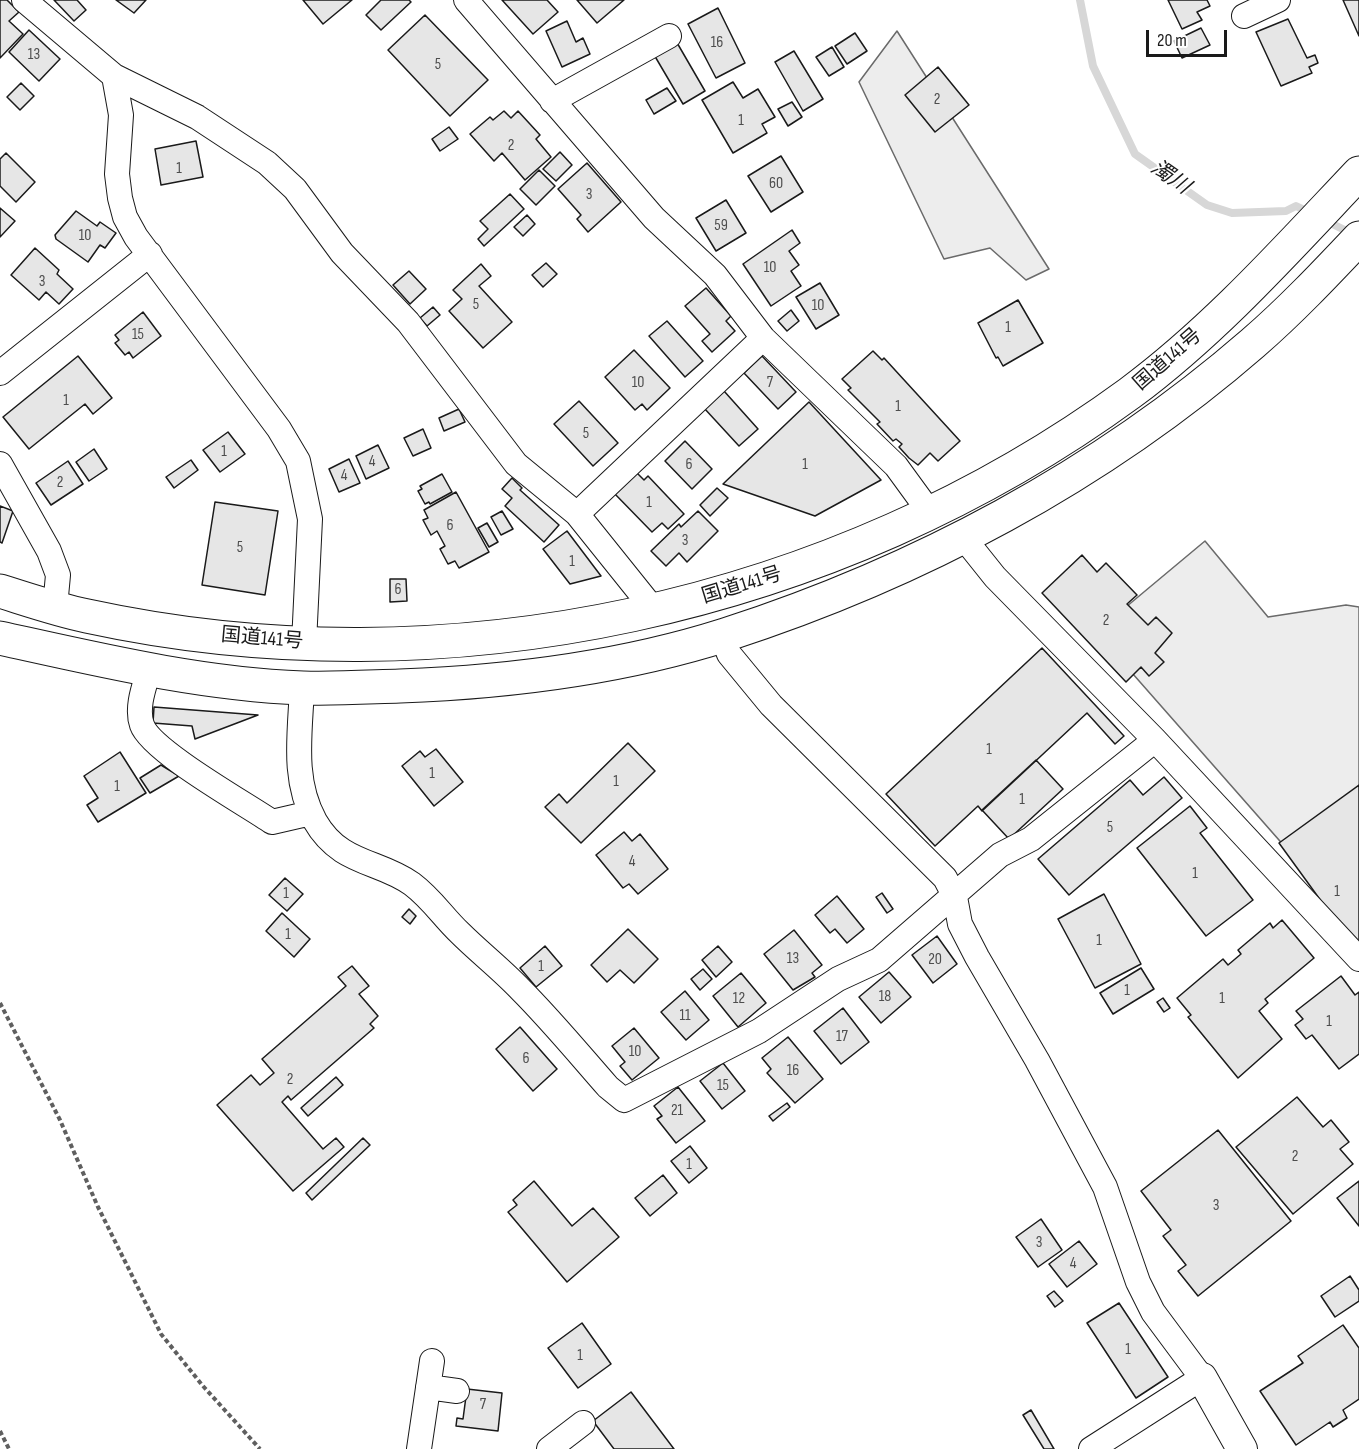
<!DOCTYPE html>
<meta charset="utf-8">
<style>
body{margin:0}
#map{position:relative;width:1359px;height:1449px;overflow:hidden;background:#fff;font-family:"Sofia Sans Condensed",sans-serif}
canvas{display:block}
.scale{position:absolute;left:1146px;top:30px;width:81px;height:27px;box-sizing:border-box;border:3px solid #1a1a1a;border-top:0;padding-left:8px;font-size:18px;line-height:21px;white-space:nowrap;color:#1a1a1a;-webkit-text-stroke:4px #fff;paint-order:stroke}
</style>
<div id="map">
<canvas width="1359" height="1449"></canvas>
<div class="scale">20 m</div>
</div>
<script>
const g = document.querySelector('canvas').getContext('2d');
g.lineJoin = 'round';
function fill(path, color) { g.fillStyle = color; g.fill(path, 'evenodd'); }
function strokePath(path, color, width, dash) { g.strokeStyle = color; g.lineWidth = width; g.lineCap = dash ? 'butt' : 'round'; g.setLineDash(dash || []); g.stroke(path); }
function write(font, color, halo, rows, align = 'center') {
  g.font = font + ' "Sofia Sans Condensed","Noto Sans JP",sans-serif'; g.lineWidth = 4.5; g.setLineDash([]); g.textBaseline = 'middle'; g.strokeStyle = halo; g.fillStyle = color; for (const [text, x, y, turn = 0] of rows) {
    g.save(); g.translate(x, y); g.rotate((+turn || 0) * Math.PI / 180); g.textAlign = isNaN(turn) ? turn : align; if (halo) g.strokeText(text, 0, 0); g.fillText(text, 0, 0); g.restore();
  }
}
const green = new Path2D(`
 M897 31 1049 269 1026 280 990 248 944 259 859 82Z
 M1205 541 1268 617 1346 605 1359 607V931L1096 632Z`);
fill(green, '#ededed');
strokePath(green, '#6a6a6a', 1.5);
strokePath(new Path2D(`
 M1080 0 1093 66 1135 154 1207 205 1232 213 1286 211 1296 206 1313 214
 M1324 220 1353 234`), '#d7d7d7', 8);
const building = new Path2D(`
 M0 0H7L19 12 9 21 23 34 0 58Z
 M54 0H77L86 10 74 21Z
 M116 0H146L134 13Z
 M303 0H352L323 24Z
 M381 0H409L411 2 381 30 366 15Z
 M502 0H547L558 12 533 34Z
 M577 0H624L597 23Z
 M1168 0H1207L1210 6 1197 12 1202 20 1182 29Z
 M1343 0H1359V36Z
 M718 8 745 63 716 78 688 24Z
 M425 15 488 80 450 116 388 50Z
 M1288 19 1307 58 1315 55 1318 63 1309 67 1312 73 1281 86 1256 32Z
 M567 21 576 42 583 38 590 54 562 67 546 31Z
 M1201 28 1210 45 1182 58 1174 41Z
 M29 30 60 59 39 81 9 52Z
 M855 33 867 51 847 64 835 46Z
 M676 41 705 91 683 104 653 53Z
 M832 47 844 67 829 76 816 57Z
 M794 51 823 99 803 111 775 62Z
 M938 67 969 105 935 132 905 95Z
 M733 82 743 98 758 89 775 117 762 124 767 133 733 153 702 100Z
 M21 83 34 96 20 110 7 97Z
 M667 88 676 101 654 114 646 100Z
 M792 102 802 117 788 126 778 109Z
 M504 111 511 118 518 111 540 135 536 139 551 157 525 180 502 153 494 161 470 134 490 117 493 120Z
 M449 127 458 139 440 151 432 139Z
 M196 141 203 177 161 185 155 149Z
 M560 152 572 165 556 181 543 169Z
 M6 153 35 182 16 202 0 186V159Z
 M781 156 803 192 771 212 748 176Z
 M587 163 621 202 588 232 577 219 581 215 558 189Z
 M539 170 555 186 536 205 520 189Z
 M510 194 524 209 484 246 478 239 488 229 480 221Z
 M726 200 746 233 716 251 696 218Z
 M0 208 15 221 0 237Z
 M76 211 97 226 100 222 116 233 105 248 100 245 88 262 56 239 55 235Z
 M527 215 535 224 523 236 514 227Z
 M792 230 800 243 789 251 799 265 791 271 801 286 771 306 743 264Z
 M35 248 59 270 57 274 73 289 59 304 46 292 39 300 11 275Z
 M546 263 557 274 543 287 532 275Z
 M481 264 491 276 479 286 512 322 483 348 449 311 462 299 453 290Z
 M409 271 426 289 410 304 393 285Z
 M820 283 839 315 816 329 796 297Z
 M706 288 731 316 726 321 735 331 712 352 702 341 710 334 685 306Z
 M1018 300 1043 343 1003 366 998 357 996 358 978 323Z
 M433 307 440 315 427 326 420 318Z
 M791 310 799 321 787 331 778 321Z
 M143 312 161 336 133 358 129 352 125 355 115 343 119 340 115 335Z
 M667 321 703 361 685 377 649 336Z
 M634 350 670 388 647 410 642 404 635 410 605 377Z
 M873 351 882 360 884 358 960 441 938 461 930 453 918 465 909 458 899 447 902 444 896 439 893 441 877 424 880 422 848 390 851 388 842 379Z
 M78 356 112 398 93 414 85 404 29 449 3 417Z
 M762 356 796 392 778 409 744 373Z
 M724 391 758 429 739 446 704 408Z
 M579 401 618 443 593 466 554 424Z
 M809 402 881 480 815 516 723 484Z
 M459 409 465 422 444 431 439 418Z
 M423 429 431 448 413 456 404 438Z
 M228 432 245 454 220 472 203 450Z
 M685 441 712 469 692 489 665 461Z
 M378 445 389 468 366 479 356 456Z
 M94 449 107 469 89 481 76 462Z
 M349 459 360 483 339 492 329 469Z
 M191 460 198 470 174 488 166 477Z
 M68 461 83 484 51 505 36 483Z
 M635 471 644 480 648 476 684 514 668 529 662 523 652 532 613 492Z
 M442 474 452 492 430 504 429 502 425 504 418 491 422 489 420 486Z
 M512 478 522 488 520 490 559 525 544 542 505 506 512 498 502 489Z
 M717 488 728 498 710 516 700 505Z
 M456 492 489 552 459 568 455 561 448 564 440 549 445 546 437 531 431 535 423 520 428 518 424 510Z
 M215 502 278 511 265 595 202 585Z
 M0 506 13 511 2 543 0 542Z
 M502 511 513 529 501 535 491 517Z
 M698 511 718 531 687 562 679 553 666 566 651 551 679 524 681 527Z
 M487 523 498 542 489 547 478 528Z
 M567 531 601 576 570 584 543 549Z
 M1082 555 1097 572 1106 563 1137 595 1127 604 1148 625 1156 617 1172 633 1155 653 1164 662 1149 676 1141 667 1126 682 1042 593Z
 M390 579H406L407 601 390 602Z
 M1042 648 1124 736 1115 744 1087 713 982 811 978 806 935 846 886 794Z
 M154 707 258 715 195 739 192 726 153 723Z
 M628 743 655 771 581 843 545 807 559 794 567 803Z
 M436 749 463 782 434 806 402 766 420 751 425 757Z
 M120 752 146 793 98 822 87 805 98 798 84 776Z
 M1036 760 1063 789 1009 839 982 810Z
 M161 765 179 776 150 793 140 778Z
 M1164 777 1182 798 1069 895 1038 859 1130 780 1143 795Z
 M1359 785V941L1353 945 1279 843Z
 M1190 806 1207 828 1200 833 1253 900 1206 936 1137 848Z
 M624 832 632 841 640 834 668 869 638 894 629 884 623 888 596 855Z
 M285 878 303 894 287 911 269 895Z
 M882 893 893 909 887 913 876 897Z
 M1104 894 1141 964 1095 988 1058 919Z
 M837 896 864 929 847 943 835 929 830 933 815 915Z
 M409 909 416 916 410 924 402 917Z
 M282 913 310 939 294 957 266 931Z
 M1282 920 1314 958 1265 999 1268 1003 1259 1011 1282 1039 1238 1078 1188 1017 1191 1015 1177 998 1223 959 1228 965 1241 954 1238 950 1270 923 1273 928Z
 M628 929 658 959 634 983 620 970 607 982 591 965Z
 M794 930 822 965 812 973 815 977 793 990 764 954Z
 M937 936 957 964 933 983 912 955Z
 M545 946 562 966 536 987 520 968Z
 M718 946 732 962 716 977 702 960Z
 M352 966 369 986 359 994 378 1016 370 1024 374 1028 291 1100 288 1096 282 1102 323 1149 336 1138 344 1147 293 1191 217 1105 251 1075 260 1085 274 1073 262 1059 346 986 338 977Z
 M1141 968 1154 989 1113 1014 1100 993Z
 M703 969 712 979 700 990 691 979Z
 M889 972 911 997 881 1023 859 997Z
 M741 973 766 1003 738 1027 713 996Z
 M1341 976 1355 995 1359 992V1054L1339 1069 1312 1035 1306 1039 1295 1025 1303 1019 1296 1011Z
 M685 991 709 1020 686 1040 661 1012Z
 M1163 998 1170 1008 1164 1012 1157 1002Z
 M843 1008 869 1042 841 1064 814 1031Z
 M520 1027 557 1069 533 1091 496 1049Z
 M634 1028 659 1058 632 1080 620 1066 625 1062 612 1046Z
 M788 1037 823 1079 795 1103 767 1073 771 1069 762 1058Z
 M723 1063 745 1091 722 1109 700 1081Z
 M336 1077 343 1085 308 1116 301 1108Z
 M678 1087 705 1121 676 1143 657 1119 662 1116 654 1106Z
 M1297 1097 1323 1127 1331 1120 1349 1142 1340 1149 1353 1164 1293 1214 1236 1147Z
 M787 1103 790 1107 773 1121 769 1116Z
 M1218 1130 1291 1221 1198 1296 1178 1271 1186 1265 1163 1236 1171 1230 1141 1191Z
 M363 1138 370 1145 312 1200 306 1193Z
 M690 1146 707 1168 689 1183 671 1161Z
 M663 1175 677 1193 650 1216 635 1198Z
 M534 1181 572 1226 593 1208 619 1237 567 1282 508 1212 517 1205 513 1200Z
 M1359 1181V1226L1337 1198Z
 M1041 1219 1062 1250 1038 1267 1016 1237Z
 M1079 1241 1097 1264 1067 1287 1049 1264Z
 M1350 1276 1359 1290V1301L1335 1317 1321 1296Z
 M1054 1291 1063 1301 1055 1307 1047 1296Z
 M1119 1303 1168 1377 1136 1398 1087 1323Z
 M582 1323 611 1364 578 1388 548 1348Z
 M1343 1325 1359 1348V1399L1343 1410 1347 1418 1333 1427 1330 1422 1296 1445 1260 1391 1303 1363 1298 1356Z
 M467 1389 502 1393 498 1431 456 1426 457 1418 463 1419Z
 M631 1392 674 1449H614L593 1421Z
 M1031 1410 1054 1449H1044L1023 1415Z`);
fill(building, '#e6e6e6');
strokePath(building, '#1a1a1a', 1.5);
const minor = new Path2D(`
 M24 0 114 76 197 117 267 163 295 189 342 253 408 322 516 464 577 514 654 610
 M466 0 654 218 715 275 763 338 896 466 931 514
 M1244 16 1278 0
 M114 76 121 115 117 174 120 198 125 217 136 237 279 429 298 461 310 519 304 643
 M552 101 669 36
 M0 373 150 254
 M0 464 49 551 58 575 55 607
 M577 514 763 338
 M963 537 995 577 1155 740 1359 959
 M722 636 729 654 771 705 945 878 955 897 960 924 977 957 1037 1060 1105 1187 1138 1282 1153 1312 1202 1378 1091 1449
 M149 670C144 687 136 708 142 725 151 751 246 804 272 822L311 813
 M302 688C300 734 292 780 315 821 340 865 379 860 412 884 432 899 443 917 460 933 479 952 501 969 520 989 551 1020 579 1054 608 1087L624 1100 759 1031 838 979 879 960 1000 855 1031 839 1155 740
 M428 1387 457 1391
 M419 1449 432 1361
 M549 1449 583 1423`);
const tertiary = new Path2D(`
 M1202 1378 1242 1449`);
const trunk = new Path2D(`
 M0 591C29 600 58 610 87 616 446 694 835 609 1130 393 1215 330 1287 249 1359 173
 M0 638C100 660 200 684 303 688 335 689 368 687 400 686 509 682 621 668 725 635 917 573 1100 476 1253 343 1290 311 1325 274 1359 238`);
strokePath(minor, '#1a1a1a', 26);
strokePath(tertiary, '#1a1a1a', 32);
strokePath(trunk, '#1a1a1a', 35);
strokePath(new Path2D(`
 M0 1003 60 1120 98 1207 161 1334 203 1386 260 1449
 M0 1431 9 1449`), '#5f5f5f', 4, [4.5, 3]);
strokePath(minor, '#fff', 24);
strokePath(tertiary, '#fff', 30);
strokePath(trunk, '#fff', 33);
write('16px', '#4d4d4d', null, [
 ["16",717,43],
 ["13",34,55],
 ["5",438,65],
 ["2",937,100],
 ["1",741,121],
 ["2",511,146],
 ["1",179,169],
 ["60",776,184],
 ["3",589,195],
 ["59",721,226],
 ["10",85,236],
 ["10",770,268],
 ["3",42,282],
 ["5",476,305],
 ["10",818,306],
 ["1",1008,328],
 ["15",138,335],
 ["10",638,383],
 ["7",770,383],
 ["1",66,401],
 ["1",898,407],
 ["5",586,434],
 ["1",224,452],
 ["4",372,462],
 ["6",689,465],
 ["1",805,465],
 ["4",344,476],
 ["2",60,483],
 ["1",649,503],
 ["6",450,526],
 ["3",685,541],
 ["5",240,548],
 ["1",572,562],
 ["6",398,590],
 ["2",1106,621],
 ["1",989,750],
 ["1",432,774],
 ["1",616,782],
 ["1",117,787],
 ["1",1022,800],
 ["5",1110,828],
 ["4",632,862],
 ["1",1195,874],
 ["1",1337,892],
 ["1",286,894],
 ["1",288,935],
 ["1",1099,941],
 ["13",793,959],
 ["20",935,960],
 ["1",541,967],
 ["1",1127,991],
 ["18",885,997],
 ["12",739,999],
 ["1",1222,999],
 ["11",685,1016],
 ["1",1329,1022],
 ["17",842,1037],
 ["10",635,1052],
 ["6",526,1059],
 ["16",793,1071],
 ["2",290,1080],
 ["15",723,1086],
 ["21",677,1111],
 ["2",1295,1157],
 ["1",689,1165],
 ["3",1216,1206],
 ["3",1039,1243],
 ["4",1073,1264],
 ["1",1128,1350],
 ["1",580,1356],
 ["7",483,1405]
]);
write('20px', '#1a1a1a', '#fff', [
 ["国道141号",1168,360,-41],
 ["国道141号",742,586,-17],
 ["国道141号",262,639,5]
]);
write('italic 21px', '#1a1a1a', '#fff', [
 ["濁川",1170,178,35]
]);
</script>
